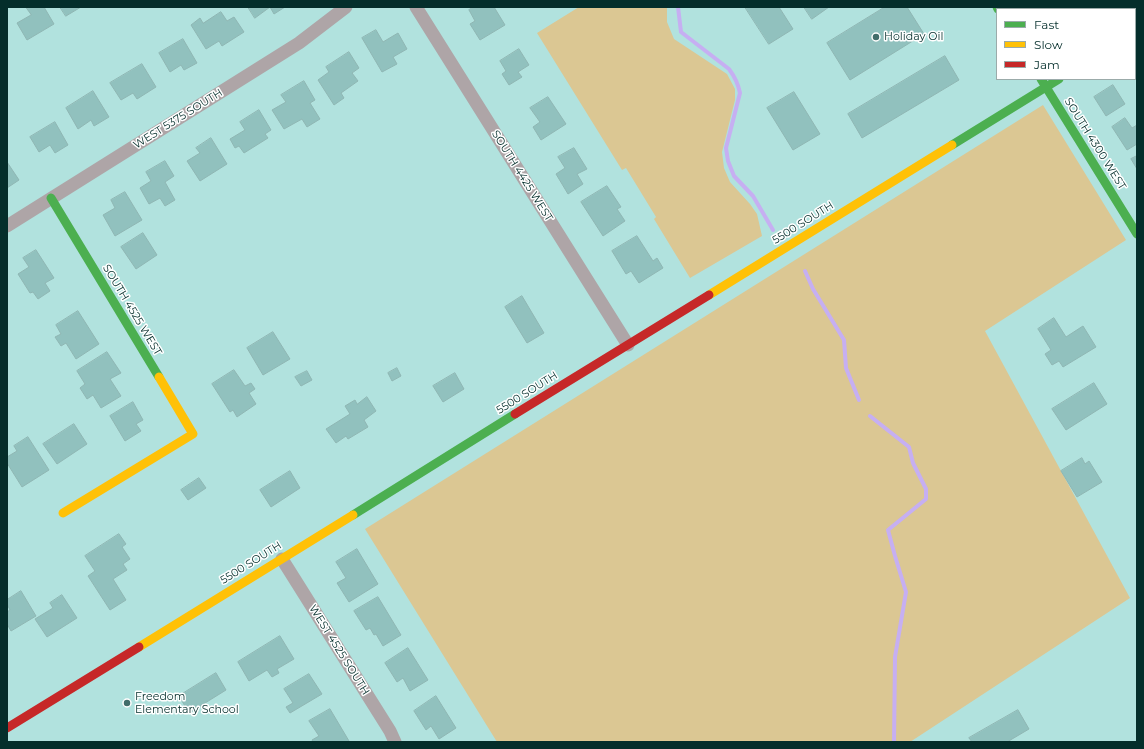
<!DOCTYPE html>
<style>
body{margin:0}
#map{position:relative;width:1144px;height:749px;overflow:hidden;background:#b1e2de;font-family:Montserrat,sans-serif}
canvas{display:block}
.frame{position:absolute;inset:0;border:8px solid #042e2b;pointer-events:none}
.legend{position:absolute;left:996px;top:8px;width:140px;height:72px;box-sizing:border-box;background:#fff;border:1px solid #9babaa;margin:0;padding:5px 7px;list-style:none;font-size:12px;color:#042e2b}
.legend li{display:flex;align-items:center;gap:8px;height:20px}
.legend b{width:20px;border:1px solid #9babaa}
</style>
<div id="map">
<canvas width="1144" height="749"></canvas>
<div class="frame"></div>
<ul class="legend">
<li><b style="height:5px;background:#4caf50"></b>Fast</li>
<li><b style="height:5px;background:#ffc107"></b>Slow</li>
<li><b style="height:5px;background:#c62828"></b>Jam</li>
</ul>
</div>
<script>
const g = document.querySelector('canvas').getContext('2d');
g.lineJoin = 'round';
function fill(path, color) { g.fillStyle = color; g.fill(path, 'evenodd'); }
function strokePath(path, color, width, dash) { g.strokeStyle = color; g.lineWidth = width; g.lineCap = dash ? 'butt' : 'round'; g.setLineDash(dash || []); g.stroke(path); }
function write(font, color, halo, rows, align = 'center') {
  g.font = font + ' Montserrat,sans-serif'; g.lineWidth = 3; g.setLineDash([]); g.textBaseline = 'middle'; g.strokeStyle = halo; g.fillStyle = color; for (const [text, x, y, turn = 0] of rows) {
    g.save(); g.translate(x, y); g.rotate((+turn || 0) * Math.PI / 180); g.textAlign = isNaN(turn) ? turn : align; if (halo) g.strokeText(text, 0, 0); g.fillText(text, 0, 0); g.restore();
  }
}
fill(new Path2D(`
 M579 7H667V22L674 39 727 74 735 89V100L722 152 724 168 730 182 750 204 757 214 762 236 690 278 654 219 656 217 626 168 622 170 537 33Z
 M1043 105 1126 240 985 331 1130 598 910 742H497L365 529Z`), '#dbc793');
strokePath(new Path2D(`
 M678 7 681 32 729 69C735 77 738 83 740 93L726 148 728 161 734 176 753 196 773 230
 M805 271 813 289 844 340 846 368 859 400
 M870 416 909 447 913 463 926 489V499L888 530 895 556 906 592 895 657 894 742`), '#c6aff2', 4);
const building = new Path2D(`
 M26 7H44L54 24 27 40 17 23 31 15Z
 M60 7H81L66 16Z
 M248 7H285L274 14 270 7 255 18Z
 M474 7H494L505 25 480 40 470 24 475 21 469 10Z
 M745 7H779L793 29 769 44Z
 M804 7H829L812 19Z
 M885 7H907L924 34 850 80 827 43Z
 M1044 7H1069L1070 9H1041Z
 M221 12 227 21 234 17 244 32 222 46 219 41 206 49 191 25 200 18 203 23Z
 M376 30 383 42 398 33 407 49 393 57 397 64 382 72 362 38Z
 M183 39 197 63 184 70 181 65 170 72 159 53Z
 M519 49 529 65 518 72 522 77 509 85 502 74 506 71 500 61Z
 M349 52 359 68 352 73 358 81 341 93 344 98 334 105 318 80 329 72 326 67Z
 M945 56 959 80 862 138 848 114Z
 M142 64 156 87 137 99 133 93 121 100 110 83Z
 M304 81 315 100 310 103 320 119 307 127 302 119 284 129 272 110 286 102 281 95Z
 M1113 85 1125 104 1106 116 1094 97Z
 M93 91 109 117 94 126 91 120 78 129 66 108Z
 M794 92 820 134 793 150 767 108Z
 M548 97 566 124 541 140 533 127 540 122 530 108Z
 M259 110 271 130 265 134 268 138 244 153 239 146 235 148 230 139 245 130 240 122Z
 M1125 118 1132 128 1137 125V144L1127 150 1112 127Z
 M55 122 68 145 55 153 50 145 39 152 30 137Z
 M211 138 227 164 200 181 187 161 200 153 196 148Z
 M574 148 587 169 577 174 583 184 568 194 556 174 565 168 558 157Z
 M1137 156V169L1131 159Z
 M165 161 174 176 165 182 175 200 165 206 160 198 149 204 140 188 151 181 146 172Z
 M7 162 19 180 7 188Z
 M607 186 621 207 617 209 625 221 603 236 581 202Z
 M125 192 142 220 115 236 103 215 115 208 111 200Z
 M143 233 157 255 136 269 121 247Z
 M637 236 653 261 657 258 663 268 639 283 631 271 626 274 612 251Z
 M36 250 54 278 45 283 50 291 38 299 33 292 30 293 18 274 29 267 23 258Z
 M522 296 544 333 527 343 505 307Z
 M78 311 99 344 76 359 66 343 61 346 55 337 61 334 56 325Z
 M1054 318 1066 337 1083 326 1096 347 1063 367 1059 361 1052 365 1045 354 1051 350 1038 329Z
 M273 332 290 359 263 375 247 348Z
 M107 352 121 373 110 379 121 396 101 408 93 395 87 399 80 388 85 384 77 371Z
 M397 368 401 376 392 381 388 373Z
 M234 370 245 386 251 383 255 389 249 393 256 404 237 417 233 410 230 412 212 384Z
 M307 371 312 380 301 386 295 377Z
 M455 373 464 389 443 402 433 386Z
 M1094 383 1107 404 1066 430 1052 409Z
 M367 397 376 411 364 420 368 427 348 439 346 436 336 443 326 429 350 414 345 406 355 400 357 404Z
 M133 402 143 420 136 424 141 431 125 441 110 416Z
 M74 424 87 444 57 464 43 444Z
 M28 437 49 470 22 487 7 463V457L17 451 14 446Z
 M1082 458 1085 464 1089 461 1102 482 1077 497 1061 471Z
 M290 471 300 488 271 507 260 490Z
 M199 478 206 488 188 500 181 490Z
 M119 534 126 544 122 547 130 559 123 564 127 570 113 579 126 600 110 610 88 576 95 571 85 556Z
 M357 549 378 584 349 602 337 583 346 578 336 562Z
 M21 591 36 616 11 631 7 624V612L10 610 7 604V600Z
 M62 595 77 618 47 637 35 619 53 608 50 603Z
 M378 597 401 635 383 646 376 634 374 635 370 628 366 630 354 611Z
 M280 636 294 659 277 669 279 673 272 677 267 670 249 681 238 662Z
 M408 648 428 680 410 691 403 678 397 682 385 663Z
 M216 673 226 690 189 713 179 696Z
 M309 674 322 694 290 713 286 707 293 703 284 689Z
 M436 696 456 728 439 739 431 726 426 730 414 711Z
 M330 709 349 741 347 742H313L312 740 319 736 309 721Z
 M1018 710 1029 729 1007 742H972L969 738Z`);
fill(building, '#91c1be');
strokePath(building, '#8fb6b3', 1);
strokePath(new Path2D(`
 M416 7 628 345
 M7 226 299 43 346 7
 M282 559 390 731 395 742`), '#aea5a7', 13);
strokePath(new Path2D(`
 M997 7 998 9
 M1041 79 1137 234
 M952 145 1059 79
 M51 198 159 377
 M353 515 515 414`), '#4caf50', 9);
strokePath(new Path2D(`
 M709 295 952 145
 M63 513 193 434 159 377
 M139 647 353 515`), '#ffc107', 9);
strokePath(new Path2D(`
 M1135 32 1137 31
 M515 414 709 295
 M7 728 139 647`), '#c62828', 9);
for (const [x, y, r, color] of [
 [876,37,4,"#416d6a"],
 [127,703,4,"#416d6a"]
]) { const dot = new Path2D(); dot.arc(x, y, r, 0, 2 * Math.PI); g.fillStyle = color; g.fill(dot); strokePath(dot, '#fff', 1.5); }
write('11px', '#042e2b', '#fff', [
 ["Holiday Oil",884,37],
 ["Freedom",135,697],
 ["Elementary School",135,710]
], 'left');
write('11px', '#042e2b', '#fff', [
 ["WEST 5375 SOUTH",178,119,-32],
 ["SOUTH 4300 WEST",1095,144,58],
 ["SOUTH 4425 WEST",522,176,58],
 ["5500 SOUTH",803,223,-32],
 ["SOUTH 4525 WEST",132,310,59],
 ["5500 SOUTH",527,393,-32],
 ["5500 SOUTH",251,563,-32],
 ["WEST 4525 SOUTH",339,650,58]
]);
</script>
